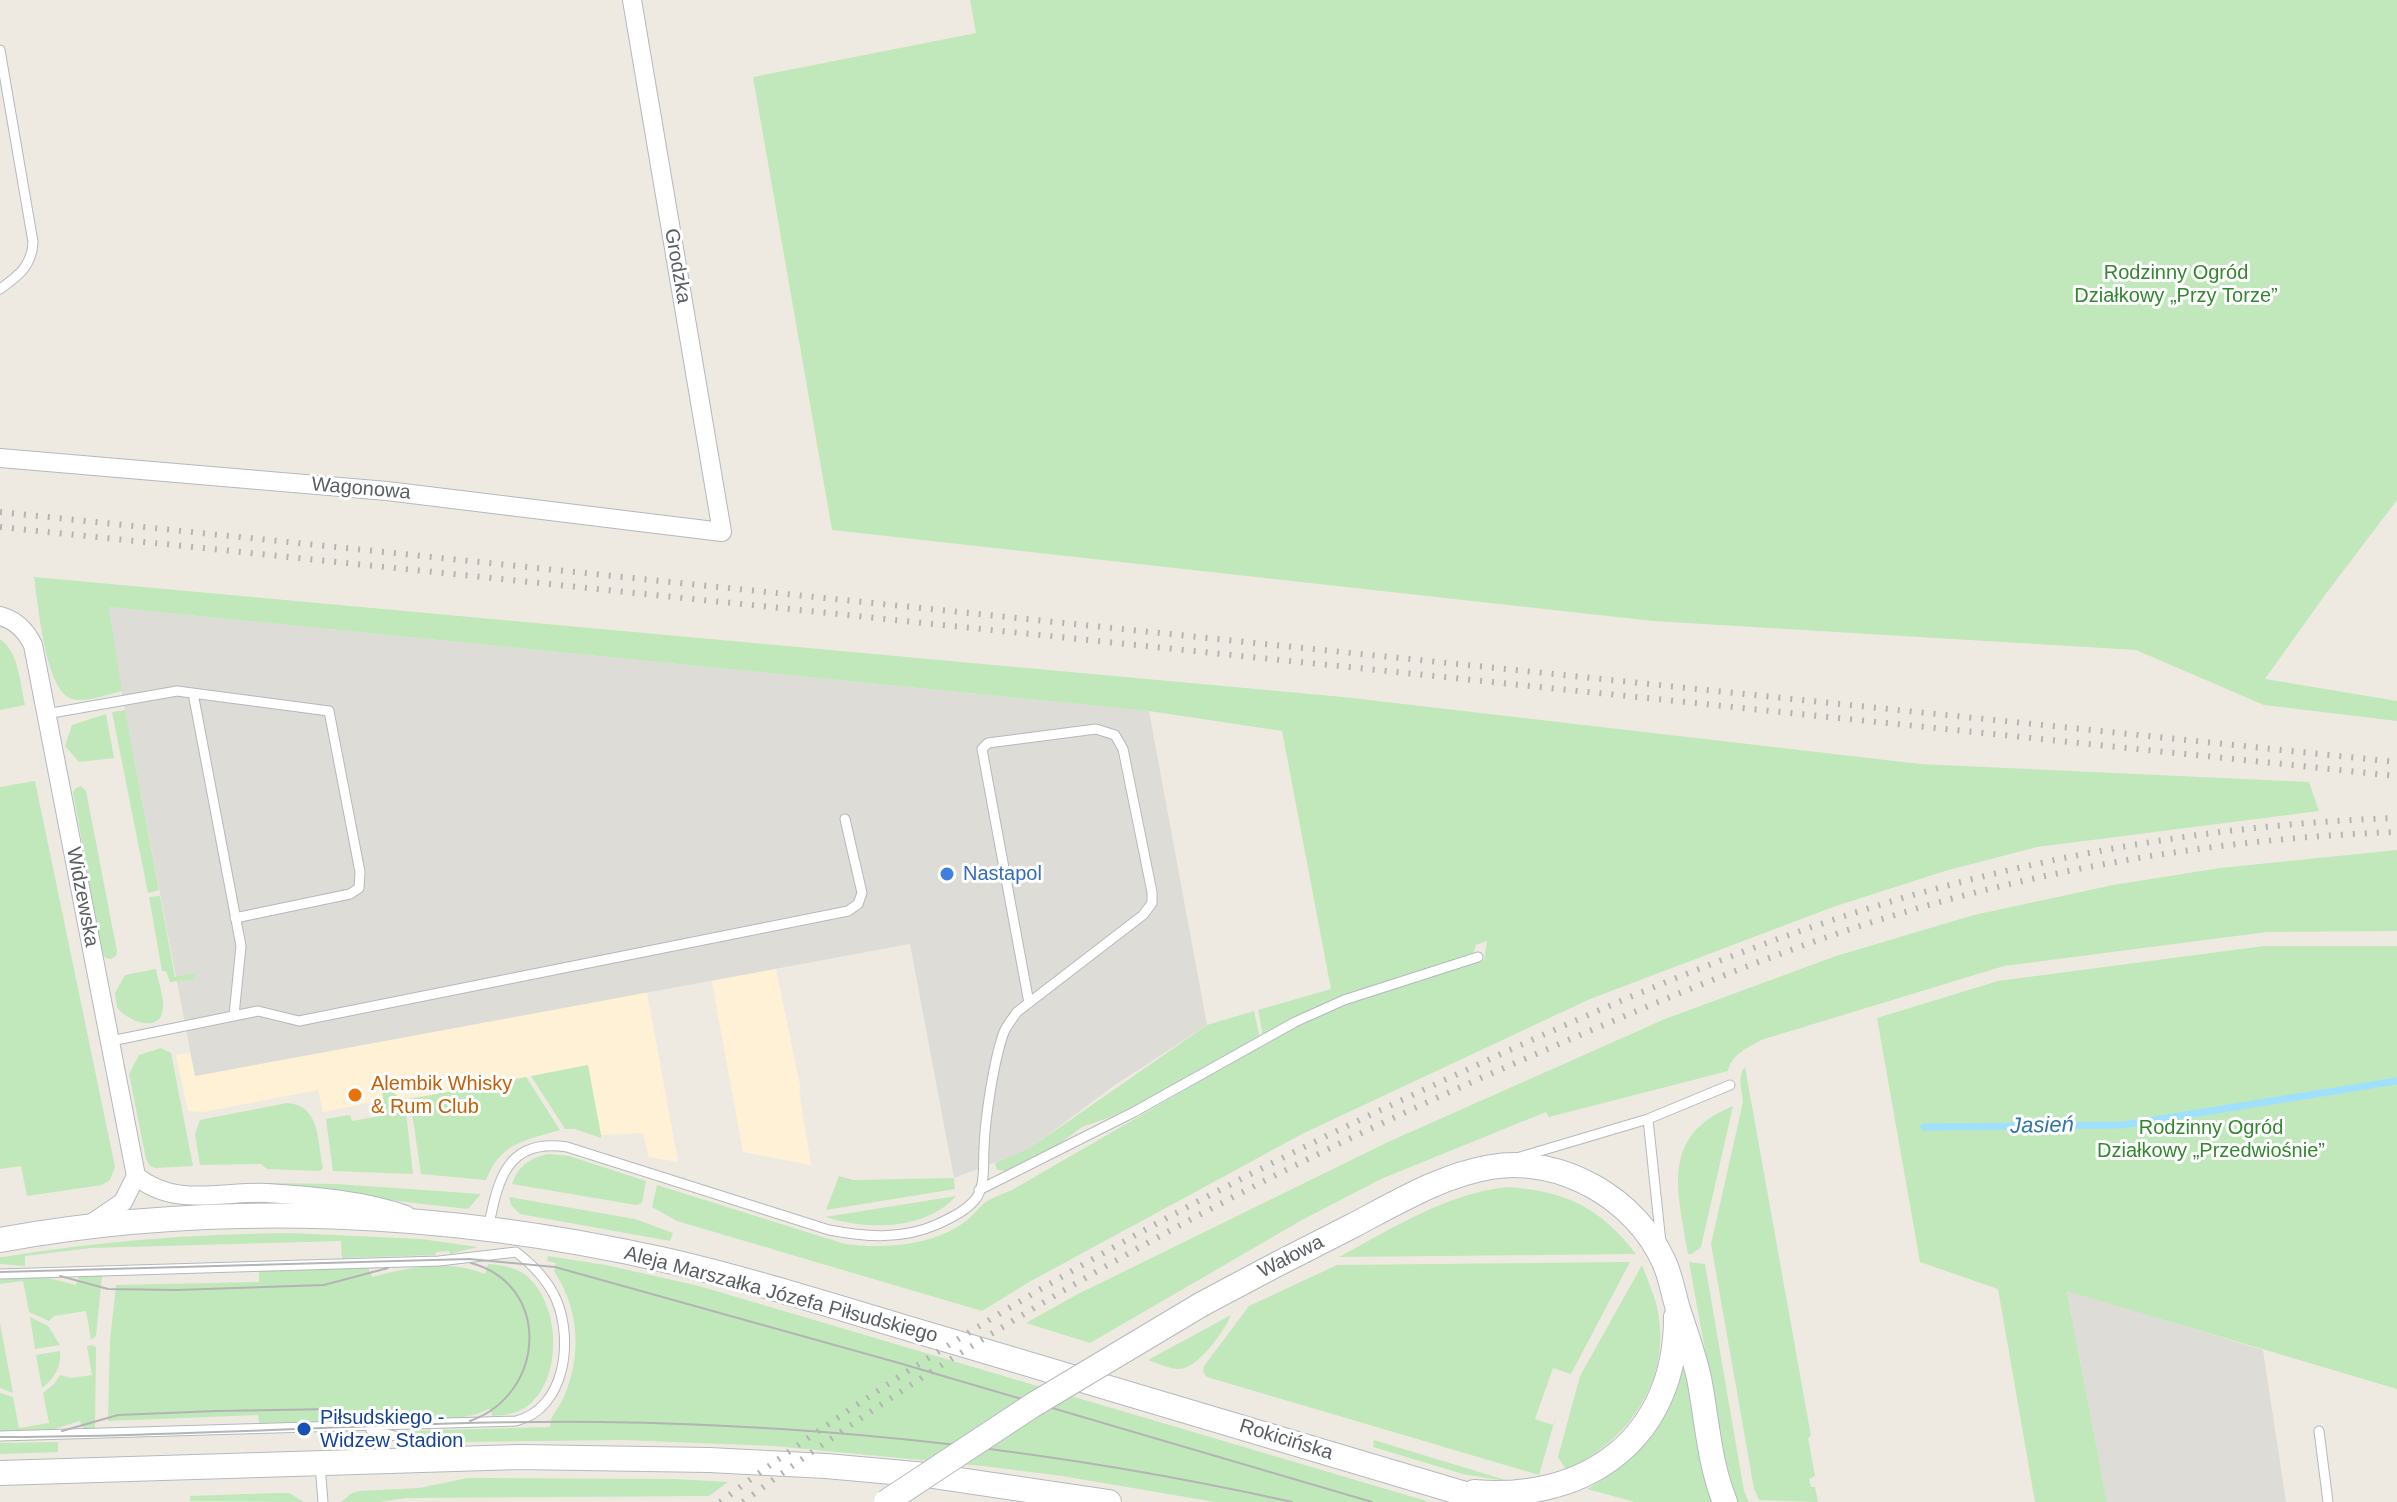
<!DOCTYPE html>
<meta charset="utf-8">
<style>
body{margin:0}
canvas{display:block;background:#eeeae1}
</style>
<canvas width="2397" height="1502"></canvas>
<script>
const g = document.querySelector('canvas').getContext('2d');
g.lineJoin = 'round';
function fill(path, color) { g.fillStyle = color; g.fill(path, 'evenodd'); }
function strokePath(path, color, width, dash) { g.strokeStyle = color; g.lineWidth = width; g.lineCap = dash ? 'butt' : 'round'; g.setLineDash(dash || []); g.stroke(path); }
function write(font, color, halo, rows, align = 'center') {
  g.font = font + ' Helvetica,sans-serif'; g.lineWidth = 6; g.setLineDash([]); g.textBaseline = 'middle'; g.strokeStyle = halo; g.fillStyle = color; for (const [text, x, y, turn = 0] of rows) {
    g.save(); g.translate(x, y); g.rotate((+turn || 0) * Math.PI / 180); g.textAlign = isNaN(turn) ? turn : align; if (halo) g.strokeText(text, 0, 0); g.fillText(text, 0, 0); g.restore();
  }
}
fill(new Path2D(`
 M776 969 801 1090 799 1091 811 1165 743 1152 719 1021 712 981Z
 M647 992 678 1162 649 1157 643 1133 601 1135 587 1066 424 1096 384 1100 323 1112 318 1090 203 1112 188 1111 176 1055 190 1053 196 1076Z`), '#fff1d5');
fill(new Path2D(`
 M109 607 1149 711 1207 1025 1112 1087 1028 1150 954 1178 910 944 195 1076 123 700Z
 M2067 1290 2263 1350 2286 1502H2107Z`), '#dedcd6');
fill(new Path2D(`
 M970 0H2397V500L2325 595 2265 679 2397 701V721L2264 705 2136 650 1653 621 832 530 753 77 976 33Z
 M34 577 1343 697 1920 764 2309 782 2319 811 2037 847 1945 871 1833 907 1590 999 1304 1133 1029 1282 982 1311 677 1221 652 1207 657 1185 845 1244C884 1249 933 1246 966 1221 974 1215 980 1205 989 1200 996 1196 1005 1193 1012 1190L1290 1029 1350 1001 1484 960 1487 941 1476 945 1472 956 1345 996 1263 1036 1258 1010 1331 989 1282 731 1149 711 109 607 122 691C108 694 86 703 72 699 45 691 38 603 34 577Z
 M0 639C19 652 20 683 25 705L0 710Z
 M125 710 159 890 148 893 112 712Z
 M106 714 114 758 79 762 65 746 72 725Z
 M35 781 115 1167 110 1180 102 1185 27 1196 21 1166 0 1169V787Z
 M81 786 86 791 117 951 116 956 111 959 105 958 101 949 73 792 76 788Z
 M2397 850V931L2267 932 2004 966 1761 1040C1747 1048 1731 1055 1728 1071L1549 1117 1546 1112 1381 1179 1302 1220 1090 1343 1026 1323 1076 1295 1388 1142 1665 1019 1836 956 1974 915 2113 885 2220 868Z
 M160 896 175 977 195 973V979L170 982 166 971H162L149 897Z
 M2264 946H2397V1389L2067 1291 2107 1502H2035L1998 1289 1920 1262 1877 1018 1998 981Z
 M156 969C158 981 164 996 163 1008 162 1034 127 1022 117 1007L115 993 125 975Z
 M1254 1011 1260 1038 1163 1093 1108 1118 1082 1127 1058 1145 1009 1171 997 1170 995 1163 1030 1148 1207 1025Z
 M161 1048 171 1053 193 1166 155 1168 150 1166 146 1159 129 1074 139 1055Z
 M588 1065 601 1135V1138L575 1129H565L531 1076Z
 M1745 1067 1811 1436 1808 1438 1815 1476 1809 1479 1811 1487H1815L1818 1502 1759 1500 1754 1489 1711 1244 1743 1102C1742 1090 1737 1076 1745 1067Z
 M526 1077 560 1130C524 1141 501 1142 486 1180L421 1174 410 1099Z
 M382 1092H393L405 1103 413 1174 333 1171 326 1119 350 1115 352 1121 386 1115Z
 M287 1103C321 1105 317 1142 323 1168L320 1171 267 1169 261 1164 200 1165 195 1134 200 1120Z
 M1733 1106 1701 1247 1692 1254H1688C1678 1191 1659 1136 1733 1106Z
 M548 1154 569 1156 646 1181 642 1203 636 1205 512 1184C518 1166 530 1158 548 1154Z
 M839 1176 853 1180 954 1178 955 1189 826 1210Z
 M267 1183 337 1184 481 1194 468 1209 264 1186Z
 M1508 1187C1566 1191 1601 1208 1636 1254L1339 1257C1393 1228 1447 1193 1508 1187Z
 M956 1196C925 1231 866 1230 825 1217Z
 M509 1197 635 1219 673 1233 670 1241 520 1214 511 1205Z
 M290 1233 421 1239 478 1247 450 1254 449 1251 436 1252V1255L342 1258 341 1241 91 1248 25 1256V1266L0 1264V1257H3C98 1241 193 1234 290 1233Z
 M548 1256 606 1265 699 1286 1430 1502H1215L1062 1476 983 1466 774 1446 624 1440 458 1442 420 1438 400 1431 550 1427C550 1415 558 1410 563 1399 582 1356 580 1311 554 1271L556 1263 547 1261Z
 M1630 1262 1571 1374 1553 1368 1535 1419 1553 1425 1559 1406 1539 1475 1207 1377 1203 1372 1204 1366 1249 1306 1337 1265Z
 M1689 1262 1705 1264 1744 1491 1749 1502H1737L1728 1478Z
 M488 1264C502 1265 517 1267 528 1277 559 1305 563 1372 532 1402 521 1413 508 1415 493 1416L489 1409C456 1425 410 1419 375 1411L373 1420 259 1423 258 1415 108 1421 110 1340 116 1285 259 1282V1271L368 1268 372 1277C410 1267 448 1259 485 1274Z
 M1642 1265C1648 1281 1655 1296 1658 1312 1671 1382 1627 1442 1566 1470L1558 1457 1580 1376Z
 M79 1276H102L96 1336 91 1340 86 1311 54 1316 49 1321 29 1312 23 1281 0 1284V1278H48L76 1285Z
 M1231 1315C1225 1330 1198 1369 1179 1369 1169 1369 1157 1363 1148 1360Z
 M30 1317 48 1326 60 1345 35 1349Z
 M0 1323 13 1393 0 1388Z
 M92 1345 96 1347 95 1428H83L80 1421 54 1429 0 1431V1393L13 1397 19 1428 49 1423 43 1393 55 1383 60 1375 71 1378 92 1375 87 1346Z
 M60 1351C62 1366 54 1379 42 1388L36 1355Z
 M1685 1358 1715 1502H1635L1587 1489C1647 1456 1665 1422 1685 1358Z
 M339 1433 359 1434 385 1443 339 1445Z
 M1374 1440 1512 1482 1463 1474 1373 1447Z
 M58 1442V1452L0 1454V1443Z
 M468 1478 675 1479 728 1482 709 1496 406 1498 379 1502H341L352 1493 359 1491 419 1488Z
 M276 1493H289L304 1502 190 1501V1496Z`), '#c0e8bb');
strokePath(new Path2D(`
 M1924 1127 2123 1125 2397 1081`), '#a0e0ff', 7);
const lane = new Path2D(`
 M0 50 33 242C32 266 18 276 0 289
 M193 693 241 946 234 1015
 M46 714 177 691 329 711 360 872 359 888 350 894 235 918
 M111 1041 258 1011 299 1021 848 911 858 904 862 893 845 819
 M1648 1119 1661 1243
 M1520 1157 1648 1119 1730 1085
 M979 1190 1134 1112 1295 1022 1344 1000 1478 957
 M488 1229C498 1180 506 1138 567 1147L829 1230C866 1237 902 1240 938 1224 950 1218 964 1212 974 1201 986 1188 983 1164 984 1148 985 1118 994 1059 1004 1032 1007 1025 1013 1018 1017 1012L1143 915 1152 903V892L1123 749 1115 735 1096 729 988 743 982 749 1029 1003
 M0 1274 439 1261 516 1252C533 1265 547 1279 556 1299 574 1341 565 1409 516 1421L0 1436
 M371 1430 449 1450
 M2319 1431 2328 1502
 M320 1464 323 1502`);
const street = new Path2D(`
 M0 458 387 491 722 532 632 0
 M0 616C16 620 26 631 33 645L136 1176 123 1202 92 1223
 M136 1176C175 1208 221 1191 267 1193 313 1196 363 1200 406 1215`);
const secondary = new Path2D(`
 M0 1240C220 1200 447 1211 665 1260 765 1283 863 1316 961 1344 1138 1396 1315 1450 1492 1502
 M1202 1304C1252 1277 1302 1251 1352 1226 1396 1203 1442 1175 1491 1167 1561 1155 1636 1199 1664 1262 1671 1277 1673 1293 1678 1309 1685 1331 1694 1355 1699 1378 1707 1419 1709 1463 1725 1502
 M0 1473 519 1457 709 1460 826 1466 926 1475 1109 1502
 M1474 1492C1588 1502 1676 1437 1676 1317`);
strokePath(lane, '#b4b9bd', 11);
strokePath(street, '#b4b9bd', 20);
strokePath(secondary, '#b5babf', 26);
strokePath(lane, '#fff', 9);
strokePath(street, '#fff', 18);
strokePath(secondary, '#fff', 24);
strokePath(new Path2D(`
 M0 1272 469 1259 555 1267 899 1363 1372 1502
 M60 1276 108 1289 176 1290 324 1285 388 1268
 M470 1421C546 1394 552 1285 471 1263
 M62 1431 118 1415 216 1411 334 1409 391 1420
 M0 1437C200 1437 400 1420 600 1422 833 1425 1064 1451 1292 1502`), '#b3b4b4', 2);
strokePath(new Path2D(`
 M0 512 2397 762
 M0 527 2397 776
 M720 1502C932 1343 1162 1212 1402 1100 1576 1018 1756 937 1942 887 2091 847 2243 823 2397 818
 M743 1502C974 1330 1227 1190 1490 1074 1596 1028 1701 982 1810 943 1998 876 2198 839 2397 832`), '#b3b4b4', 6, [2, 10]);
const secondaryBridge = new Path2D(`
 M886 1502 1033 1405 1202 1304`);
strokePath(secondaryBridge, '#b5babf', 26, []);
strokePath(secondaryBridge, '#fff', 24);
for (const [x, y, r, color] of [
 [947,874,8,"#3f7fe0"],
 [355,1095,8,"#e8710a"],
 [304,1429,8,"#1a4fb4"]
]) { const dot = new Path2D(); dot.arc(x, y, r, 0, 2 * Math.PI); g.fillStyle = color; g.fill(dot); strokePath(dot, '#fff', 3); }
write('20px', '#5a5f63', '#fff', [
 ["Grodzka",677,266,80],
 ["Wagonowa",361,489,5],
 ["Widzewska",82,897,79],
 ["Wałowa",1291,1257,-27],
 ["Aleja Marszałka Józefa Piłsudskiego",781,1295,15],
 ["Rokicińska",1286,1440,17]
]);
write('20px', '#33872e', '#fff', [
 ["Rodzinny Ogród",2176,273],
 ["Działkowy „Przy Torze”",2176,296],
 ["Rodzinny Ogród",2211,1128],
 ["Działkowy „Przedwiośnie”",2211,1151]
]);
write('20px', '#366cbe', '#fff', [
 ["Nastapol",963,874]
], 'left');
write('20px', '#c56008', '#fff', [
 ["Alembik Whisky",371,1084],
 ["& Rum Club",371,1107]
], 'left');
write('20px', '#164399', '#fff', [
 ["Piłsudskiego -",320,1418],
 ["Widzew Stadion",320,1441]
], 'left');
write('italic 22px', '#3277a6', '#fff', [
 ["Jasień",2042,1126,-1]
]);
</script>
